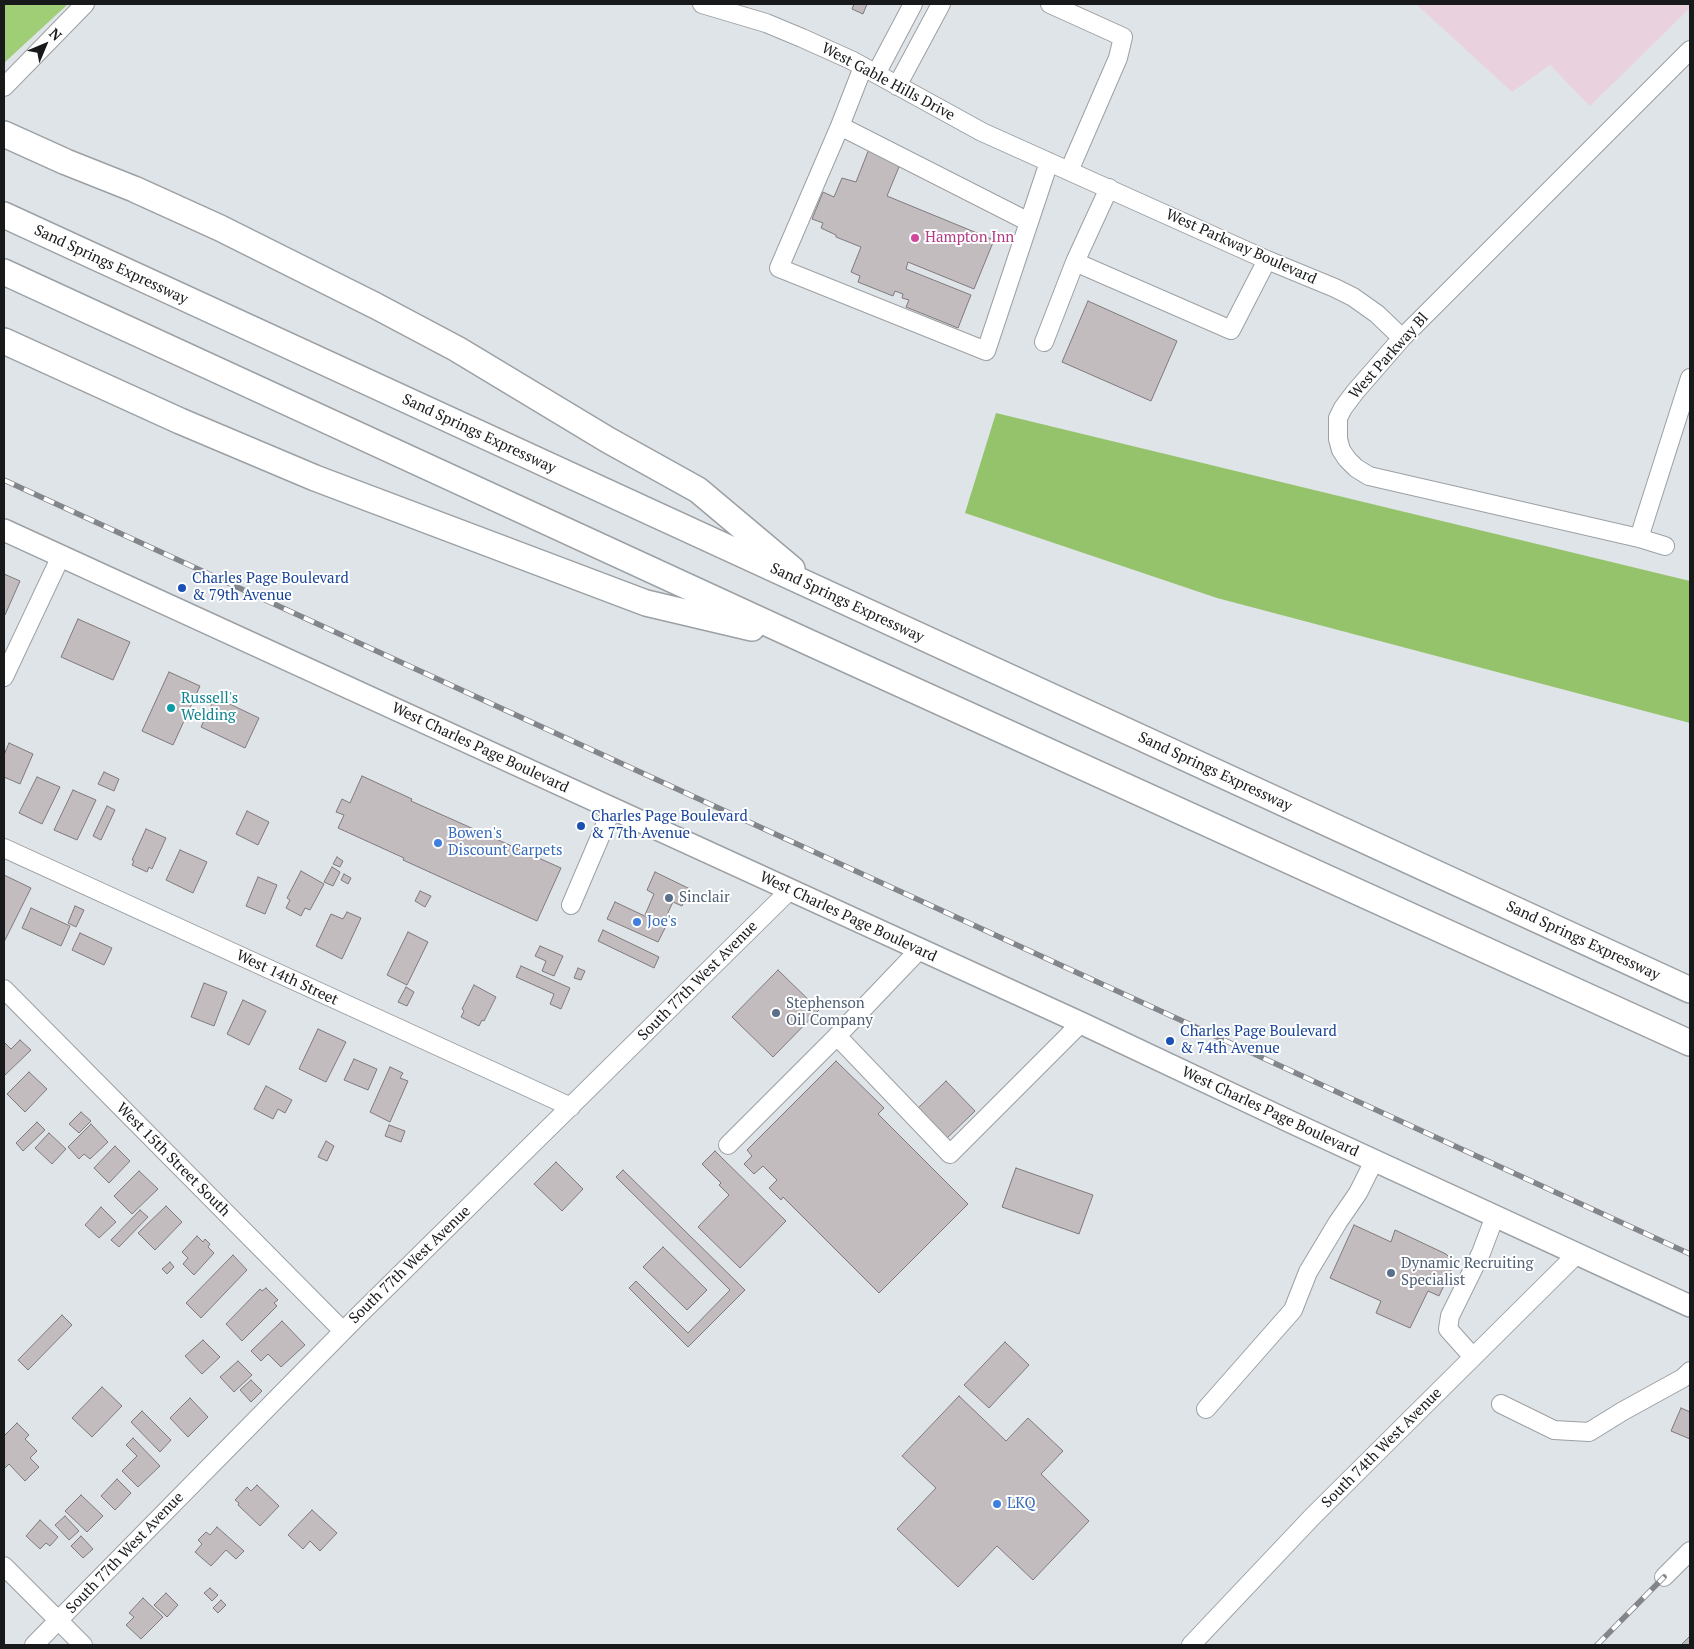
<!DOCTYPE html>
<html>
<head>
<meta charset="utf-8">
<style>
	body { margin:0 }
	#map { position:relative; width:1694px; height:1649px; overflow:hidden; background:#dfe4e9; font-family:"PT Serif",serif }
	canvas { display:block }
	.frame { position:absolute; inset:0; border:5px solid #17191b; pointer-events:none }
	.north { position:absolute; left:20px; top:20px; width:50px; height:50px; -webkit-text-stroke:4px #fff; paint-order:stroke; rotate:45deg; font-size:14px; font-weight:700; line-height:20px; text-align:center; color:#17191b }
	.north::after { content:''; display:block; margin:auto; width:18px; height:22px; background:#17191b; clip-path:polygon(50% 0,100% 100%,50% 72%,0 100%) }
</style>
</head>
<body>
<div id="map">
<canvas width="1694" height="1649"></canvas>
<div class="frame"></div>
<div class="north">N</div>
</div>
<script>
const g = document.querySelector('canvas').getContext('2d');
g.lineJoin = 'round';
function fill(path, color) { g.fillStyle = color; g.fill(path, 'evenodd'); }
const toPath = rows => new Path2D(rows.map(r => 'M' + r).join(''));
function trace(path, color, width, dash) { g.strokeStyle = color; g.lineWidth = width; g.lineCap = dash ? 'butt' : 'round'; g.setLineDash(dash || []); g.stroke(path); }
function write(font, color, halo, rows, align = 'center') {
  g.font = font + ' "PT Serif",serif'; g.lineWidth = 4; g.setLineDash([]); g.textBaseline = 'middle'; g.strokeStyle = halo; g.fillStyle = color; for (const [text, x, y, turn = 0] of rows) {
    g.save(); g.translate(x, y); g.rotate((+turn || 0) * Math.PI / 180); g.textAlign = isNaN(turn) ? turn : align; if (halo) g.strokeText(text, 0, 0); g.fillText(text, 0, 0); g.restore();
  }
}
const education = toPath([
	[1416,4,1690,4,1690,8,1590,106,1550,65,1512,92]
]);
const green = toPath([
	[4,4,68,4,4,63]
]);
const forest = toPath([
	[996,413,1690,581,1690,723,1217,598,965,513]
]);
const building = toPath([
	[854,4,867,4,863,14,852,9,854,4],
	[869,149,901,162,887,196,994,240,974,289,908,262,906,269,971,295,958,328,906,307,909,300,902,298,903,294,895,291,893,296,858,282,860,276,851,272,861,247,836,237,836,235,821,228,823,223,812,219,823,192,834,197,842,178,856,182,869,149],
	[1088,301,1177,341,1151,401,1062,362,1088,301],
	[4,574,20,581,5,615,4,614,4,574],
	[78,619,130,642,113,680,61,657,78,619],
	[169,672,200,686,173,745,142,731,169,672],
	[215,697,259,718,245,748,201,727,215,697],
	[9,743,33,754,20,784,4,777,4,755,9,743],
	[104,772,119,779,114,791,98,784,104,772],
	[362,776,412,799,411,801,561,868,537,921,403,860,404,858,338,828,344,815,336,812,342,799,350,803,362,776],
	[37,777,60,787,42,824,19,813,37,777],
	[73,790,96,800,77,840,54,830,73,790],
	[107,806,115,810,101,840,93,836,107,806],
	[247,811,269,822,258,845,236,834,247,811],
	[146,829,166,838,152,869,149,867,147,872,132,865,134,861,132,860,146,829],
	[180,850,207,862,193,893,166,880,180,850],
	[337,857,343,861,340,867,333,864,337,857],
	[332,867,340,872,333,886,324,882,332,867],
	[301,871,324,884,310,910,305,908,301,916,286,908,290,900,287,898,301,871],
	[655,872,690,889,682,906,673,902,663,923,645,915,654,894,647,890,655,872],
	[344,874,351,878,348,884,341,880,344,874],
	[4,875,31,888,4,942,4,875],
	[258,877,277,885,265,914,246,906,258,877],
	[420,891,431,896,425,907,415,901,420,891],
	[615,902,666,926,658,942,607,919,615,902],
	[75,906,84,910,76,927,68,923,75,906],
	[31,908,70,926,61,946,22,928,31,908],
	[347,912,361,918,342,959,316,946,331,914,343,919,347,912],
	[603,930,659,957,654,968,598,941,603,930],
	[408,932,428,942,407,985,387,975,408,932],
	[80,933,112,948,104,965,72,950,80,933],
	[540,946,563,956,554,976,542,971,546,961,535,956,540,946],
	[521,966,570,988,561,1009,550,1004,554,994,516,977,521,966],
	[578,968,585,971,581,980,574,978,578,968],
	[778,970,819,1010,773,1057,732,1017,778,970],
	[204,983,227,992,214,1026,191,1017,204,983],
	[474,985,496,997,484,1021,482,1020,479,1026,461,1017,464,1011,462,1009,474,985],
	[406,987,414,992,407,1006,398,1002,406,987],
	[243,1000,266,1011,249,1045,227,1034,243,1000],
	[318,1029,346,1042,326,1082,299,1069,318,1029],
	[20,1040,31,1050,4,1076,4,1042,11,1049,20,1040],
	[354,1059,377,1069,368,1090,344,1080,354,1059],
	[836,1061,884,1108,878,1114,968,1204,879,1293,783,1197,781,1200,769,1188,777,1180,763,1166,754,1174,744,1164,752,1156,747,1150,836,1061],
	[390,1067,403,1073,400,1078,408,1081,390,1122,370,1112,390,1067],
	[29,1072,47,1089,25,1112,7,1094,29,1072],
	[946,1081,975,1111,945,1140,916,1110,946,1081],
	[266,1086,292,1100,285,1113,278,1109,273,1119,254,1109,266,1086],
	[81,1112,91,1121,79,1133,69,1124,81,1112],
	[37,1122,45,1130,23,1151,16,1143,37,1122],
	[91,1124,108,1142,90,1159,84,1154,79,1159,68,1147,91,1124],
	[389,1125,405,1131,401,1142,385,1136,389,1125],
	[49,1133,66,1149,52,1164,35,1148,49,1133],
	[326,1141,334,1146,327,1161,318,1157,326,1141],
	[115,1146,130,1161,109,1183,94,1168,115,1146],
	[715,1151,786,1221,740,1268,698,1227,729,1195,719,1185,721,1183,702,1164,715,1151],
	[556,1162,583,1189,562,1211,534,1184,556,1162],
	[1016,1168,1093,1195,1079,1234,1002,1207,1016,1168],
	[623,1170,745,1290,688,1347,629,1288,636,1281,688,1333,730,1290,616,1177,623,1170],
	[139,1171,158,1189,132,1214,114,1196,139,1171],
	[166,1206,182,1222,155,1250,138,1233,166,1206],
	[101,1207,116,1222,99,1238,85,1225,101,1207],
	[140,1210,148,1217,119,1247,111,1240,140,1210],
	[1354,1225,1391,1242,1395,1230,1446,1254,1452,1260,1452,1268,1439,1296,1428,1291,1410,1328,1376,1313,1381,1301,1330,1278,1354,1225],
	[197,1236,203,1242,205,1239,210,1244,208,1247,214,1253,194,1275,183,1264,188,1258,182,1252,197,1236],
	[663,1247,707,1290,687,1310,643,1267,663,1247],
	[233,1255,247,1270,201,1318,186,1303,233,1255],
	[170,1262,174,1267,167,1274,162,1269,170,1262],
	[266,1288,278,1300,274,1303,277,1306,242,1341,226,1324,260,1289,262,1291,266,1288],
	[62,1315,72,1325,28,1370,18,1360,62,1315],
	[282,1321,305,1345,281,1367,268,1354,261,1361,251,1351,282,1321],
	[203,1340,220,1357,202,1374,185,1356,203,1340],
	[1005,1342,1029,1365,989,1408,964,1385,1005,1342],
	[238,1361,252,1375,234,1392,220,1377,238,1361],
	[251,1380,262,1391,251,1402,240,1390,251,1380],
	[102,1387,122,1406,92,1437,72,1418,102,1387],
	[959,1396,1006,1441,1028,1418,1063,1451,1041,1474,1089,1521,1033,1580,997,1546,958,1587,897,1529,936,1488,902,1456,959,1396],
	[190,1398,208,1417,188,1437,170,1418,190,1398],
	[1681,1408,1690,1412,1690,1439,1671,1431,1681,1408],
	[142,1411,171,1440,160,1452,131,1422,142,1411],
	[17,1423,29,1435,25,1439,37,1451,30,1458,39,1467,25,1481,9,1464,4,1469,4,1436,17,1423],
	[133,1438,160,1466,138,1487,122,1471,137,1456,126,1445,133,1438],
	[117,1479,131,1493,115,1510,101,1496,117,1479],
	[257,1485,279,1506,260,1526,238,1505,239,1503,235,1500,247,1487,251,1491,257,1485],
	[81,1495,103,1516,87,1532,65,1511,81,1495],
	[312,1510,337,1533,320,1551,310,1541,303,1549,288,1535,312,1510],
	[65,1516,79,1531,69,1540,55,1525,65,1516],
	[40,1520,58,1537,50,1546,46,1543,40,1549,26,1536,40,1520],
	[217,1527,244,1551,236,1559,226,1550,211,1566,195,1552,202,1544,198,1540,206,1532,210,1535,217,1527],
	[81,1536,93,1549,83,1558,71,1546,81,1536],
	[210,1588,218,1595,212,1601,204,1593,210,1588],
	[166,1593,178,1605,167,1617,154,1605,166,1593],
	[143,1598,163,1617,141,1639,126,1625,134,1617,129,1613,143,1598],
	[221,1600,226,1605,218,1613,213,1608,221,1600],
	[1690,1636,1690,1645,1681,1645,1690,1636]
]);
const minor = toPath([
	[702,4,766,23,802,38,851,60,982,132,1267,260,1335,288,1353,297,1377,314,1402,338],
	[1050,4,1123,37,1118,58,1069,171],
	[863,67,840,126,779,268,986,351,1049,162],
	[876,74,913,4],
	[897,86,941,4],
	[4,87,85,4],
	[840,126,1029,222],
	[1075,262,1231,330,1267,260],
	[1044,342,1075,262,1109,188],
	[1639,538,1690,378],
	[1665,546,1639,538,1369,476,1356,468,1347,459,1341,450,1338,439,1338,418,1343,408,1355,392,1402,338,1690,50],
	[4,677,61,556],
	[4,848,571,1107],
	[571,905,612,809],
	[919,950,837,1036,950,1154,1081,1023],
	[4,989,343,1331],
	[728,1145,837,1036],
	[1473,1357,1448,1329,1450,1316,1481,1253,1495,1216],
	[1501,1404,1554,1430,1589,1432,1623,1411,1683,1378,1690,1371],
	[1206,1409,1293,1310,1308,1272,1338,1222,1358,1193,1374,1161],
	[4,1566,83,1645],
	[1664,1577,1690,1551],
	[34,1645,361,1313,790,890],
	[1191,1645,1313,1516,1577,1254]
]);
const major = toPath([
	[4,530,1081,1023,1295,1124,1690,1306]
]);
const highway = toPath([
	[4,134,66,162,134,189,220,228,376,306,457,349,608,440,698,490,792,569],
	[4,215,1690,990],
	[4,272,808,642,1690,1043],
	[4,341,180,421,315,478,646,603,752,628]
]);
const rail = toPath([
	[4,480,1690,1254],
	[1597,1645,1664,1577]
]);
const markers = [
	[915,238,5,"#d1479c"],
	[182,588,5,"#1a4fb4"],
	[171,708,5,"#0f9aa8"],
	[581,826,5,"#1a4fb4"],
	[438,843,5,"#3f7fe0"],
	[669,898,5,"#5c6f8a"],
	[637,922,5,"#3f7fe0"],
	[776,1013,5,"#5c6f8a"],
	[1170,1041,5,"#1a4fb4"],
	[1391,1273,5,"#5c6f8a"],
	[997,1504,5,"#3f7fe0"]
];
const streetNames = [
	["West Gable Hills Drive",888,82,28],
	["West Parkway Boulevard",1241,247,24],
	["Sand Springs Expressway",111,265,25],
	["West Parkway Bl",1389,356,-48],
	["Sand Springs Expressway",479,434,25],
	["Sand Springs Expressway",847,603,25],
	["West Charles Page Boulevard",480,748,25],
	["Sand Springs Expressway",1215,772,25],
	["West Charles Page Boulevard",848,917,25],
	["Sand Springs Expressway",1583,941,25],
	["West 14th Street",287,978,25],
	["South 77th West Avenue",698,981,-45],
	["West Charles Page Boulevard",1270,1112,25],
	["West 15th Street South",173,1160,45],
	["South 77th West Avenue",410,1265,-44],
	["South 74th West Avenue",1382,1448,-45],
	["South 77th West Avenue",125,1553,-46]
];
const hotelNames = [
	["Hampton Inn",925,238]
];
const transitNames = [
	["Charles Page Boulevard",192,579],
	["& 79th Avenue",192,596],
	["Charles Page Boulevard",591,817],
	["& 77th Avenue",591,834],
	["Charles Page Boulevard",1180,1032],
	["& 74th Avenue",1180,1049]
];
const cultureNames = [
	["Russell's",181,699],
	["Welding",181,716]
];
const shopNames = [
	["Bowen's",448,834],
	["Discount Carpets",448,851],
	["Joe's",647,922],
	["LKQ",1007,1504]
];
const serviceNames = [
	["Sinclair",679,898],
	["Stephenson",786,1004],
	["Oil Company",786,1021],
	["Dynamic Recruiting",1401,1264],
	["Specialist",1401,1281]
];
fill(education, '#e9d2de');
fill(green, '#a0ce76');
fill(forest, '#95c36b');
fill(building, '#c3bcbf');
trace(building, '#7f797c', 1);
trace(minor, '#9ba0a4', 20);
trace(major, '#9ba0a4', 24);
trace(highway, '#9ba0a4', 28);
trace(minor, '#fff', 18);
trace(major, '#fff', 21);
trace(highway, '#fff', 25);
trace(rail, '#828589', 5.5);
trace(rail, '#fff', 4, [11]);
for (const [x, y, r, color] of markers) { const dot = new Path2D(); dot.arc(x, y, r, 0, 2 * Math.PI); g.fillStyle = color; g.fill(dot); trace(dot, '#fff', 2); }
write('15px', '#17191b', '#fff', streetNames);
write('15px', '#b23c85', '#fff', hotelNames, 'left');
write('15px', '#164399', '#fff', transitNames, 'left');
write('15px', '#0d838f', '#fff', cultureNames, 'left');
write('15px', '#366cbe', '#fff', shopNames, 'left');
write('15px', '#4e5e75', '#fff', serviceNames, 'left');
</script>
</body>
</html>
